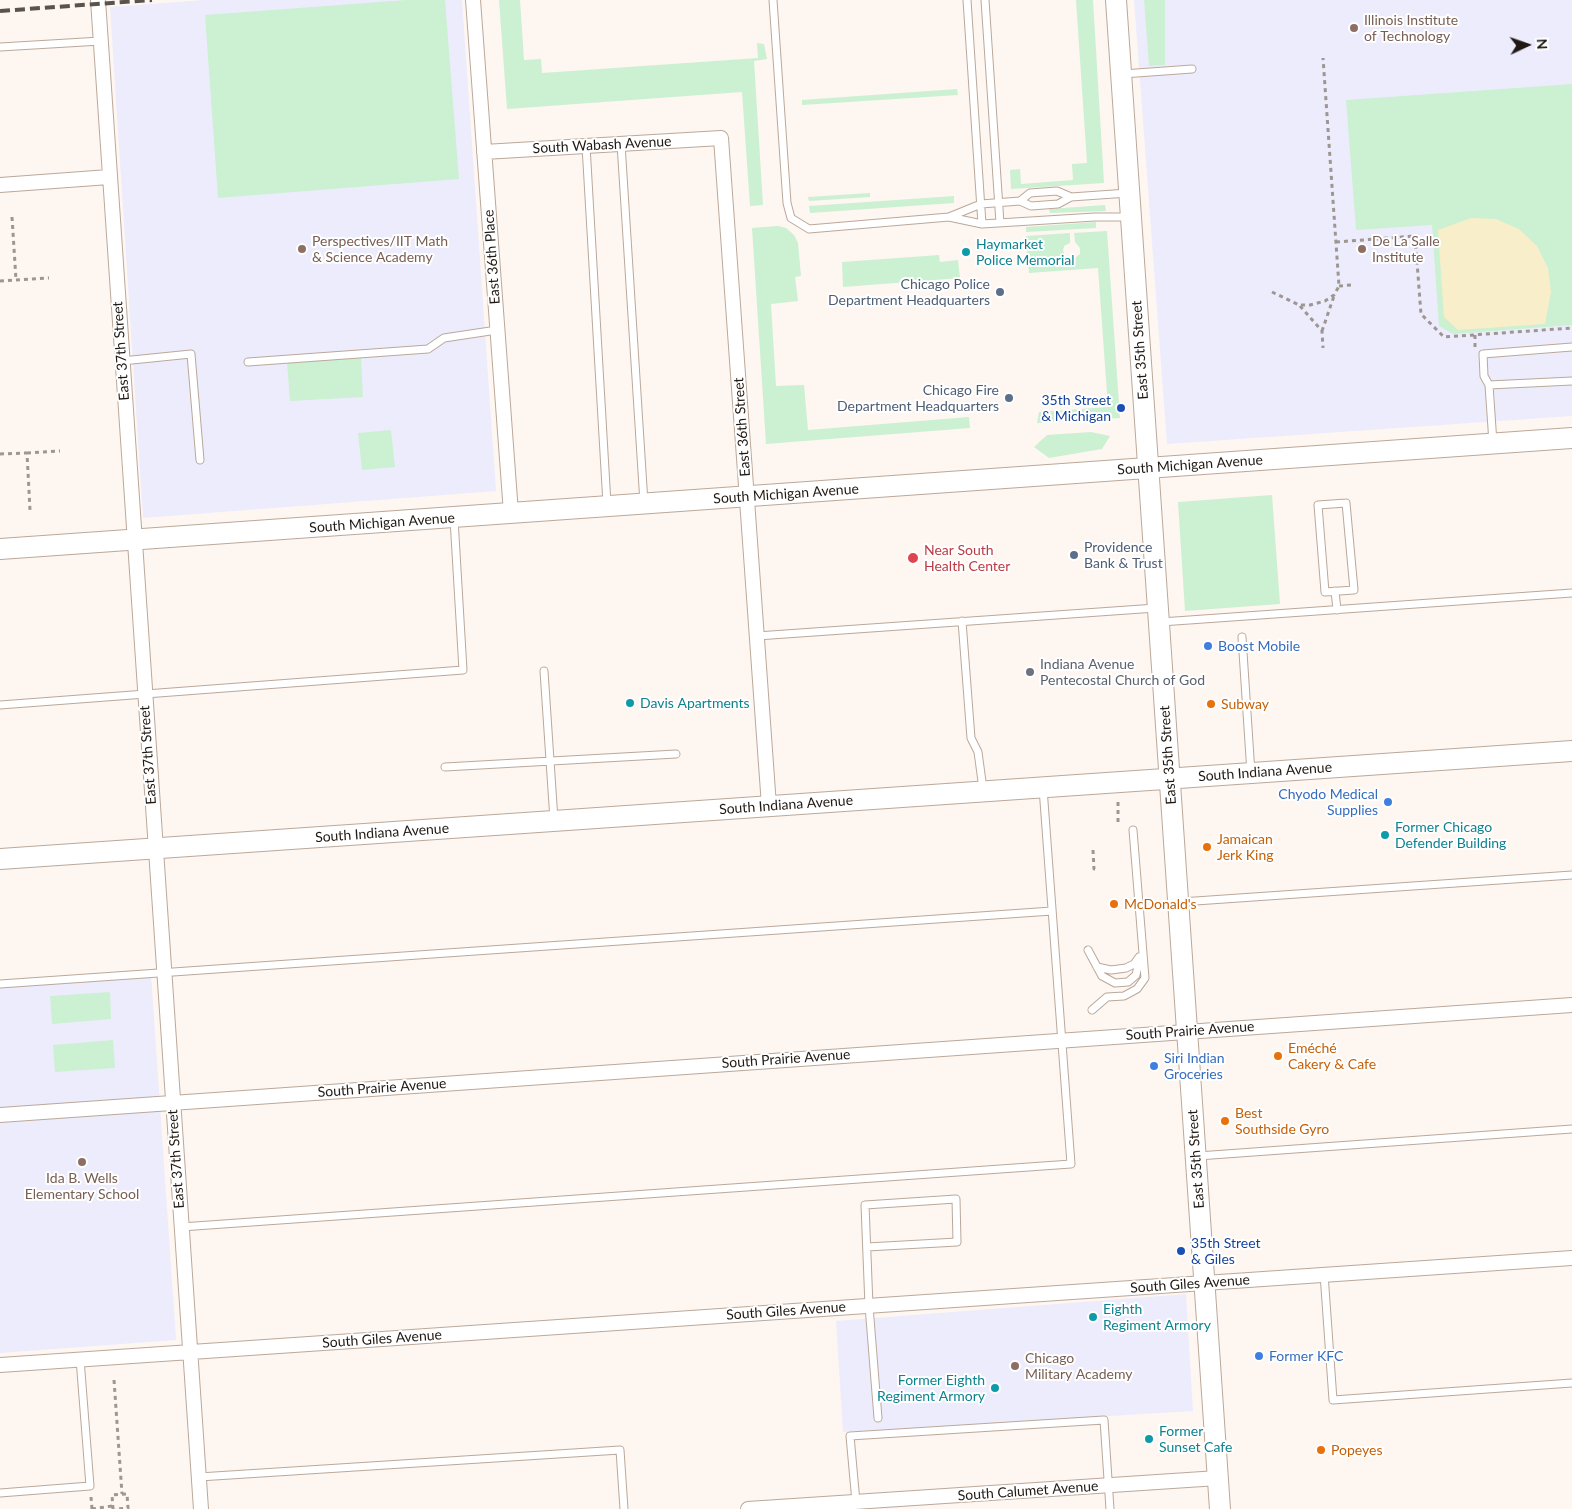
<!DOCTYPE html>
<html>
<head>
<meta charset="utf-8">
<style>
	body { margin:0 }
	#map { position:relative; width:1572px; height:1509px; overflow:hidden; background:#fef6f0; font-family:Lato,sans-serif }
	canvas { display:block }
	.north { position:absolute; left:1502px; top:20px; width:50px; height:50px; -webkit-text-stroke:4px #fff; paint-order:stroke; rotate:87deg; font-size:14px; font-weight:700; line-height:20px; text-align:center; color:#1f1813 }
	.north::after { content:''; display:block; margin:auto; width:18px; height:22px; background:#1f1813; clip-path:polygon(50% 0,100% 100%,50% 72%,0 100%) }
</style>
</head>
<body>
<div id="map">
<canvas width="1572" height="1509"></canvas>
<div class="north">N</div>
</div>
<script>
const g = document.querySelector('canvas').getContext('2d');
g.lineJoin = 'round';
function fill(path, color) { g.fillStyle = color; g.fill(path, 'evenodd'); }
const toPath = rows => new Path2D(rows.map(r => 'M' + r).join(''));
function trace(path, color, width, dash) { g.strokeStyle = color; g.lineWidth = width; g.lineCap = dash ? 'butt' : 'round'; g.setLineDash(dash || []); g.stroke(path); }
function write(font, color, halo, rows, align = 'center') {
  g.font = font + ' Lato,sans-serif'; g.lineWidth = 4; g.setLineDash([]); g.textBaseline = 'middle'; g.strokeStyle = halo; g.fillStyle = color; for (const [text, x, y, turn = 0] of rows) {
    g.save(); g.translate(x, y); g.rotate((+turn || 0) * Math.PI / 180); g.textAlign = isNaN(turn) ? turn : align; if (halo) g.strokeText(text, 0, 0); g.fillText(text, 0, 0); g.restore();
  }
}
const education = toPath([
	[205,0,462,0,496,491,143,518,110,7],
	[1134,0,1572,0,1572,416,1167,444],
	[151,974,176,1340,0,1353,0,984],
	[1186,1294,1193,1411,843,1432,836,1321]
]);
const green = toPath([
	[406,0,445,0,459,179,218,198,205,15],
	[499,0,520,0,524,60,541,59,542,73,758,58,757,43,764,44,767,59,754,61,763,205,750,206,742,92,507,109],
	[1076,0,1093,0,1104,183,1011,189,1010,170,1020,169,1021,184,1073,180,1072,164,1087,163],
	[1144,0,1165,0,1165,65,1149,66],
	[1572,84,1572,325,1453,334,1439,326,1432,225,1356,230,1346,100],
	[957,89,958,95,802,105,802,100],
	[870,193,870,197,809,201,808,197],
	[954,196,954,203,810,213,809,206],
	[1105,205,1106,211,1050,213,1049,209],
	[1096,222,1096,228,1026,232,1026,227],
	[778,226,786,228,794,235,798,243,801,276,795,277,798,301,771,304,776,386,804,385,808,430,969,417,970,428,766,444,752,228],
	[1107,231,1120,418,1037,423,1039,412,1108,407,1098,268,1029,273,1026,236,1070,233,1070,243,1064,246,1063,251,1066,256,1075,258,1080,254,1080,248,1075,242,1074,233],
	[939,255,940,262,958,260,960,278,843,287,842,262],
	[361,358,363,397,290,401,287,363],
	[391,430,395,467,362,470,358,433],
	[1091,432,1110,436,1102,449,1049,458,1034,447,1047,435],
	[1272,495,1280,604,1185,611,1178,502],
	[110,992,111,1019,52,1024,50,996],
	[113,1040,115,1068,55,1072,53,1045]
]);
const sand = toPath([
	[1471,218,1496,219,1519,229,1537,246,1548,268,1551,292,1545,324,1458,330,1444,317,1438,230]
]);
const path = toPath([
	[12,217,16,280],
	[1336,242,1415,236,1421,314,1444,337,1572,328],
	[0,281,49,278],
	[1339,286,1351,285],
	[1272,292,1299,305,1310,305,1325,301,1334,295,1339,286,1323,58],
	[1300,306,1322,331,1323,348],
	[1322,331,1334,296],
	[1475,335,1475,347],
	[27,453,60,451],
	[0,454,27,453,30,510],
	[1118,802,1118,823],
	[1093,850,1094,869,1098,869],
	[114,1380,122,1494],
	[91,1497,92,1509],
	[92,1509,112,1506],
	[113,1509,112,1495,127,1494,128,1508,115,1509]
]);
const lane = toPath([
	[773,0,787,203,791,218,809,229,949,217,981,204,1020,201,1031,206,1058,204,1071,197,1128,193],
	[967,0,982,224],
	[985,0,1000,223],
	[0,47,101,41],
	[1123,74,1192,69],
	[621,144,644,503],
	[586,146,607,504],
	[1020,201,1030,193,1057,191,1071,197],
	[949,217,982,224,1095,217,1130,217],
	[122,361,191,354,200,460],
	[248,362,428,349,444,338,497,330],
	[1489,385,1572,381],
	[1493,443,1489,385,1484,376,1483,354,1572,347],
	[1346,503,1354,590,1325,592,1318,505,1346,503],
	[1335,591,1337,610],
	[962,621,971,738,978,752,983,789],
	[1161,622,1572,593],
	[757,636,1156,608],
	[1242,637,1251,773],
	[544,671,554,820],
	[0,705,463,670,454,519],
	[445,767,676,754],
	[1181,902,1572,875],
	[1088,950,1102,976,1115,983,1128,982,1136,975,1140,957],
	[1097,967,1111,970,1126,968,1134,964,1139,957],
	[0,984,1052,911],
	[1092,1010,1107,997,1124,996,1137,989,1145,978,1133,830],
	[1198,1156,1572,1129],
	[181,1227,1071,1164,1043,788],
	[867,1247,957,1242,956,1199,865,1205,869,1306,878,1418],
	[1324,1274,1333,1400,1572,1383],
	[199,1477,620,1450,624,1509],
	[0,1493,90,1486,80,1359],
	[856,1502,850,1436,1104,1420,1110,1509]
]);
const street = toPath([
	[98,0,201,1509],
	[473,0,511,513],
	[484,152,721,138,769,806],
	[0,185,109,177],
	[0,1115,1572,1005],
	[0,1365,1572,1258],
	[748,1509,1218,1478]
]);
const secondary = toPath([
	[1116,0,1220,1509],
	[0,549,1572,438],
	[0,859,1572,751]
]);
const rail = toPath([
	[0,11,152,0]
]);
const markers = [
	[1354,28,5,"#8d6e63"],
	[302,249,5,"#8d6e63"],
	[1362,249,5,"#8d6e63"],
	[966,252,5,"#0f9aa8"],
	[1000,292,5,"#5c6f8a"],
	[1009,398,5,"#5c6f8a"],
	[1121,408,5,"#1a4fb4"],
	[1074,555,5,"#5c6f8a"],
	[913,558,6,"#e0444e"],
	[1208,646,5,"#3f7fe0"],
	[1030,672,5,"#6b7280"],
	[630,703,5,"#0f9aa8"],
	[1211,704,5,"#e8710a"],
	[1388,802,5,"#3f7fe0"],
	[1385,835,5,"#0f9aa8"],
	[1207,847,5,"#e8710a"],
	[1114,904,5,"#e8710a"],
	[1278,1056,5,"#e8710a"],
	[1154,1066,5,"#3f7fe0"],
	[1225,1121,5,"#e8710a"],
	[82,1162,5,"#8d6e63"],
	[1181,1251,5,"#1a4fb4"],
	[1093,1317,5,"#0f9aa8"],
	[1259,1356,5,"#3f7fe0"],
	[1015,1366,5,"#8d6e63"],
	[995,1388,5,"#0f9aa8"],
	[1149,1439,5,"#0f9aa8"],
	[1321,1450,5,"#e8710a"]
];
const educationNames = [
	["Illinois Institute",1364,20],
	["of Technology",1364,36],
	["Perspectives/IIT Math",312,241],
	["& Science Academy",312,257],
	["De La Salle",1372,241],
	["Institute",1372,257],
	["Ida B. Wells",82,1178,"center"],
	["Elementary School",82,1194,"center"],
	["Chicago",1025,1358],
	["Military Academy",1025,1374]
];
const streetNames = [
	["South Wabash Avenue",602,145,-3],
	["East 36th Place",492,257,-94],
	["East 35th Street",1140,350,-94],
	["East 37th Street",121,351,-94],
	["East 36th Street",742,427,-94],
	["South Michigan Avenue",1190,465,-4],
	["South Michigan Avenue",786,494,-4],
	["South Michigan Avenue",382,523,-4],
	["East 37th Street",148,755,-94],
	["East 35th Street",1168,755,-94],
	["South Indiana Avenue",1265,772,-4],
	["South Indiana Avenue",786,805,-4],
	["South Indiana Avenue",382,833,-4],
	["South Prairie Avenue",1190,1031,-4],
	["South Prairie Avenue",786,1059,-4],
	["South Prairie Avenue",382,1088,-4],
	["East 37th Street",176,1159,-94],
	["East 35th Street",1196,1159,-94],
	["South Giles Avenue",1190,1284,-4],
	["South Giles Avenue",786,1311,-4],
	["South Giles Avenue",382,1339,-4],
	["South Calumet Avenue",1028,1491,-4]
];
const cultureNames = [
	["Haymarket",976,244],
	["Police Memorial",976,260],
	["Davis Apartments",640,703],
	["Former Chicago",1395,827],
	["Defender Building",1395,843],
	["Eighth",1103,1309],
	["Regiment Armory",1103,1325],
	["Former Eighth",985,1380,"right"],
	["Regiment Armory",985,1396,"right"],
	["Former",1159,1431],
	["Sunset Cafe",1159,1447]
];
const serviceNames = [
	["Chicago Police",990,284],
	["Department Headquarters",990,300],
	["Chicago Fire",999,390],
	["Department Headquarters",999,406],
	["Providence",1084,547,"left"],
	["Bank & Trust",1084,563,"left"]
];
const transitNames = [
	["35th Street",1111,400],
	["& Michigan",1111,416],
	["35th Street",1191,1243,"left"],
	["& Giles",1191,1259,"left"]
];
const healthNames = [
	["Near South",924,550],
	["Health Center",924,566]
];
const shopNames = [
	["Boost Mobile",1218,646],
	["Chyodo Medical",1378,794,"right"],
	["Supplies",1378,810,"right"],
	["Siri Indian",1164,1058],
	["Groceries",1164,1074],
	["Former KFC",1269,1356]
];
const worshipNames = [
	["Indiana Avenue",1040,664],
	["Pentecostal Church of God",1040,680]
];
const foodNames = [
	["Subway",1221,704],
	["Jamaican",1217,839],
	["Jerk King",1217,855],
	["McDonald's",1124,904],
	["Eméché",1288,1048],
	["Cakery & Cafe",1288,1064],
	["Best",1235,1113],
	["Southside Gyro",1235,1129],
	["Popeyes",1331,1450]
];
fill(education, '#edecfd');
fill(green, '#ccf0d2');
fill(sand, '#f8eec9');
trace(lane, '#bba89a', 9);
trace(street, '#bba89a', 16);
trace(secondary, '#bba89a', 22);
trace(path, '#9e9691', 3, [4, 4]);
trace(lane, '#fff', 7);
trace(street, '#fff', 14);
trace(secondary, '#fff', 20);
trace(rail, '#5a534d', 4, [10, 5]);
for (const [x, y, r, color] of markers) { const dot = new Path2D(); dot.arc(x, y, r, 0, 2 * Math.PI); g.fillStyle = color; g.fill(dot); trace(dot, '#fff', 2); }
write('14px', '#785e54', '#fff', educationNames, 'left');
write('14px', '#1f1813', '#fff', streetNames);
write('14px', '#0d838f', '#fff', cultureNames, 'left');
write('14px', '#4e5e75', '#fff', serviceNames, 'right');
write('14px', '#164399', '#fff', transitNames, 'right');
write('14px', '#be3a42', '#fff', healthNames, 'left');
write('14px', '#366cbe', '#fff', shopNames, 'left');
write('14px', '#5b616d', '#fff', worshipNames, 'left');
write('14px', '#c56008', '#fff', foodNames, 'left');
</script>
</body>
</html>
